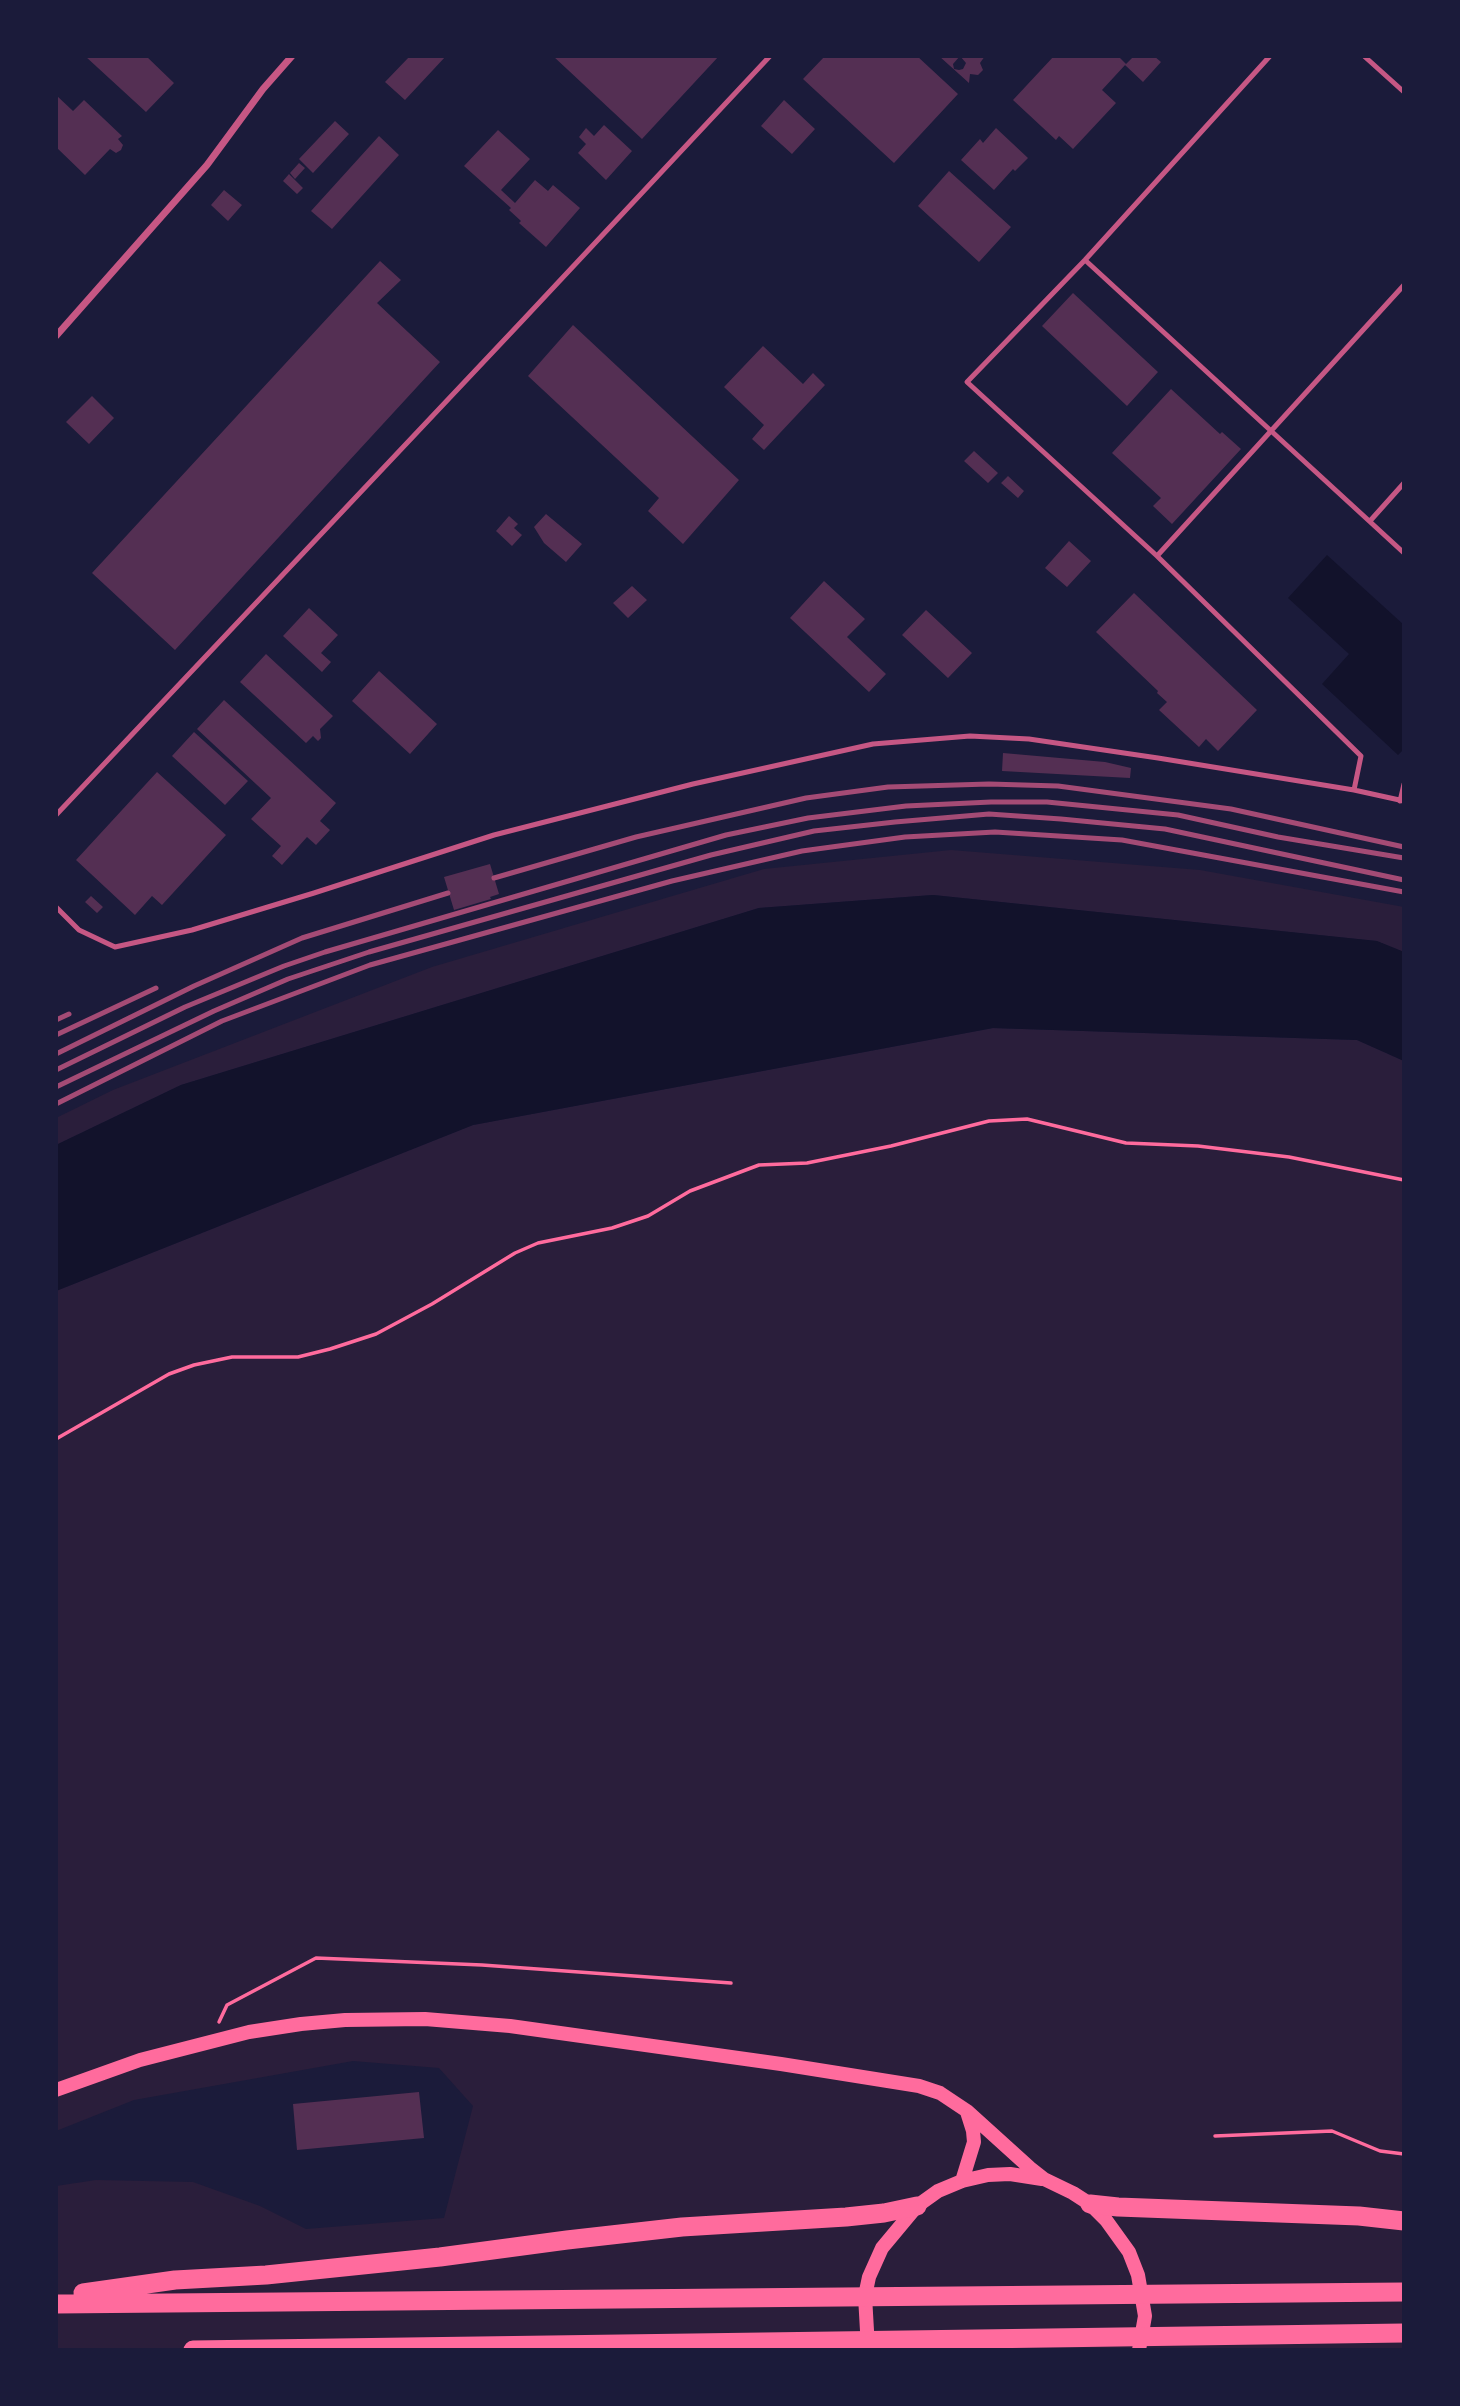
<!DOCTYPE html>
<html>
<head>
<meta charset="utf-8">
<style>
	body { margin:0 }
	#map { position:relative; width:1460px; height:2406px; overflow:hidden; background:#1b1b3a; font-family:Cabin,sans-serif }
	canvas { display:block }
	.frame { position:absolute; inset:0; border:58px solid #1b1b3a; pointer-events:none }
</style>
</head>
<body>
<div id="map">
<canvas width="1460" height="2406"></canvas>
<div class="frame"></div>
</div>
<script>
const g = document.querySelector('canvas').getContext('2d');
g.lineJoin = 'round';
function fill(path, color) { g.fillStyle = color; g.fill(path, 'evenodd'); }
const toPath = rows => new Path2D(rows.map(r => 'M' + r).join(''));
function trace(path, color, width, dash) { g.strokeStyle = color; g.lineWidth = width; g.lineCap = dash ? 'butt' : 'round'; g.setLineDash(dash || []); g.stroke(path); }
const green = toPath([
	[951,850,1200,870,1404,907,1404,952,1376,941,933,895,759,908,181,1085,56,1145,56,1118,113,1090,432,967,764,869],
	[993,1028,1357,1040,1404,1061,1404,2350,56,2350,56,2186,96,2180,193,2182,260,2206,306,2229,444,2218,473,2106,439,2068,353,2061,134,2100,56,2131,56,1291,473,1125]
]);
const water = toPath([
	[1327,555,1404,625,1404,749,1398,755,1322,684,1349,654,1288,598],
	[933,895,1377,941,1404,952,1404,1061,1357,1040,993,1028,473,1125,56,1291,56,1145,181,1085,759,908]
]);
const building = toPath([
	[85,56,146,56,174,83,146,112],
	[410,56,446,56,405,100,385,82],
	[553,56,719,56,642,139],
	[825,56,917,56,958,94,894,163,803,79],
	[939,56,985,56,980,63,983,70,978,75,970,74,969,83],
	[960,56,966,63,963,69,959,70,954,69,953,64],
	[1054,56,1118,56,1126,64,1102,90,1116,103,1073,149,1059,136,1056,140,1013,100],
	[1134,56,1154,56,1161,62,1143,82,1125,65],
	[56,95,73,111,84,100,122,136,118,139,123,145,121,150,116,153,110,149,85,175,56,147],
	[784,100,815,129,792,154,761,126],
	[335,121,349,134,313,173,299,159],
	[604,125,632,151,606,180,578,153,586,144,579,137,586,128,594,136],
	[996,128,1028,158,1015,171,1013,169,994,190,961,160,980,139,983,143],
	[498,130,530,159,501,190,515,203,535,180,548,191,553,185,580,208,546,247,519,223,521,221,509,210,511,208,464,166],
	[379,136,399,155,332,229,311,211],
	[299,163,305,168,295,179,290,173],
	[949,171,1011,227,979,262,918,206],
	[289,174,303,188,297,194,283,181],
	[224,190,242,205,228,221,211,205],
	[380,261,401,280,377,303,440,362,175,650,92,573],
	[1073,293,1158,372,1127,406,1042,326],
	[573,325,739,480,683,544,648,511,659,498,528,376],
	[763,346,803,384,813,373,825,385,764,450,752,439,764,425,724,387],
	[1171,389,1220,434,1222,432,1241,449,1172,524,1153,506,1161,498,1112,453],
	[92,396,114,418,89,444,66,422],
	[974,451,998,473,988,483,964,461],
	[1008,476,1024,491,1018,498,1001,483],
	[546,514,582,544,566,562,544,543,534,527],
	[509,516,518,524,514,528,522,535,512,546,496,531],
	[1069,541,1091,561,1067,587,1045,568],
	[824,581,865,619,847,637,886,674,869,692,790,618],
	[632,586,647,600,628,618,613,603],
	[1134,593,1257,710,1218,751,1206,739,1199,747,1159,710,1167,702,1157,693,1158,691,1096,632],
	[309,608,338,635,321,653,331,662,322,672,283,636],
	[926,610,972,653,948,678,902,635],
	[266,654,333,716,320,729,321,738,318,741,313,736,306,743,240,682],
	[379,671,437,724,410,754,352,701],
	[224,700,336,803,320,821,330,830,316,845,307,837,282,865,272,856,281,846,251,819,271,798,197,729],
	[194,732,248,781,225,805,172,756],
	[1003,753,1105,762,1131,768,1130,778,1002,771],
	[157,772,226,835,162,905,152,896,135,915,76,860],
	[490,864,499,894,490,897,491,899,454,910,444,877],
	[91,896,103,907,97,913,85,902],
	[419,2092,424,2138,297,2150,293,2104]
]);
const path = toPath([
	[56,1439,169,1374,194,1365,232,1357,298,1357,330,1349,376,1334,432,1304,515,1253,538,1243,612,1228,648,1216,690,1191,759,1165,807,1163,891,1146,989,1121,1027,1119,1126,1143,1198,1146,1289,1157,1404,1180],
	[219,2022,227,2005,316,1958,482,1965,731,1983],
	[1215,2136,1332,2131,1380,2151,1404,2154]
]);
const service = toPath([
	[1270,56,1085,260,967,382,1157,556,1361,756,1354,790],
	[1364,56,1404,92],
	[1085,260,1404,553],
	[1370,521,1404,483],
	[1157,556,1404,285],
	[1400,801,1404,784],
	[56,815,523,320,770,56],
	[56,907,79,930,115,947,192,930,314,893,494,835,693,784,873,744,970,736,1029,739,1158,758,1354,790,1404,801]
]);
const minor = toPath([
	[56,336,207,165,263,89,292,56]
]);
const secondary = toPath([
	[56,2090,140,2060,249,2032,301,2024,345,2020,425,2019,510,2026,781,2064,919,2086,940,2093,967,2111,1030,2168,1044,2179,1073,2193,1090,2204,1106,2220,1129,2252,1138,2275,1145,2316,1139,2350],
	[962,2181,974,2142,973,2131,967,2112],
	[868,2348,865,2296,869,2277,882,2248,917,2206,938,2191,962,2181,988,2175,1010,2174,1042,2179]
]);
const motorway = toPath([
	[1090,2204,1118,2207,1359,2216,1404,2221],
	[83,2293,175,2280,266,2275,440,2257,567,2240,682,2227,846,2217,884,2213,917,2206],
	[56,2304,1404,2292],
	[193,2350,1404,2333]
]);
const rail = toPath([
	[494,878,636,837,806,798,888,787,989,784,1058,786,1231,809,1404,847],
	[56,1020,69,1014],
	[56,1035,156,988],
	[56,1054,194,986,302,938,448,893],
	[56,1070,185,1007,284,966,325,952,726,835,808,818,906,806,991,802,1047,802,1178,815,1278,837,1404,858],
	[56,1087,214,1011,288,979,369,952,711,855,814,831,895,822,989,814,1061,819,1165,829,1404,880],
	[56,1104,222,1021,370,965,672,881,802,851,905,837,995,832,1122,840,1404,892]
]);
fill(green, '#2a1e3b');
fill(water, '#12122b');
fill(building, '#542f53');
trace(path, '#ff6b9d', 3.5);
trace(service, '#c65784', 5);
trace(minor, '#c65784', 7);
trace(secondary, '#ff6b9d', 14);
trace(motorway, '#ff6b9d', 19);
trace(rail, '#a44b75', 5);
</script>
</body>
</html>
